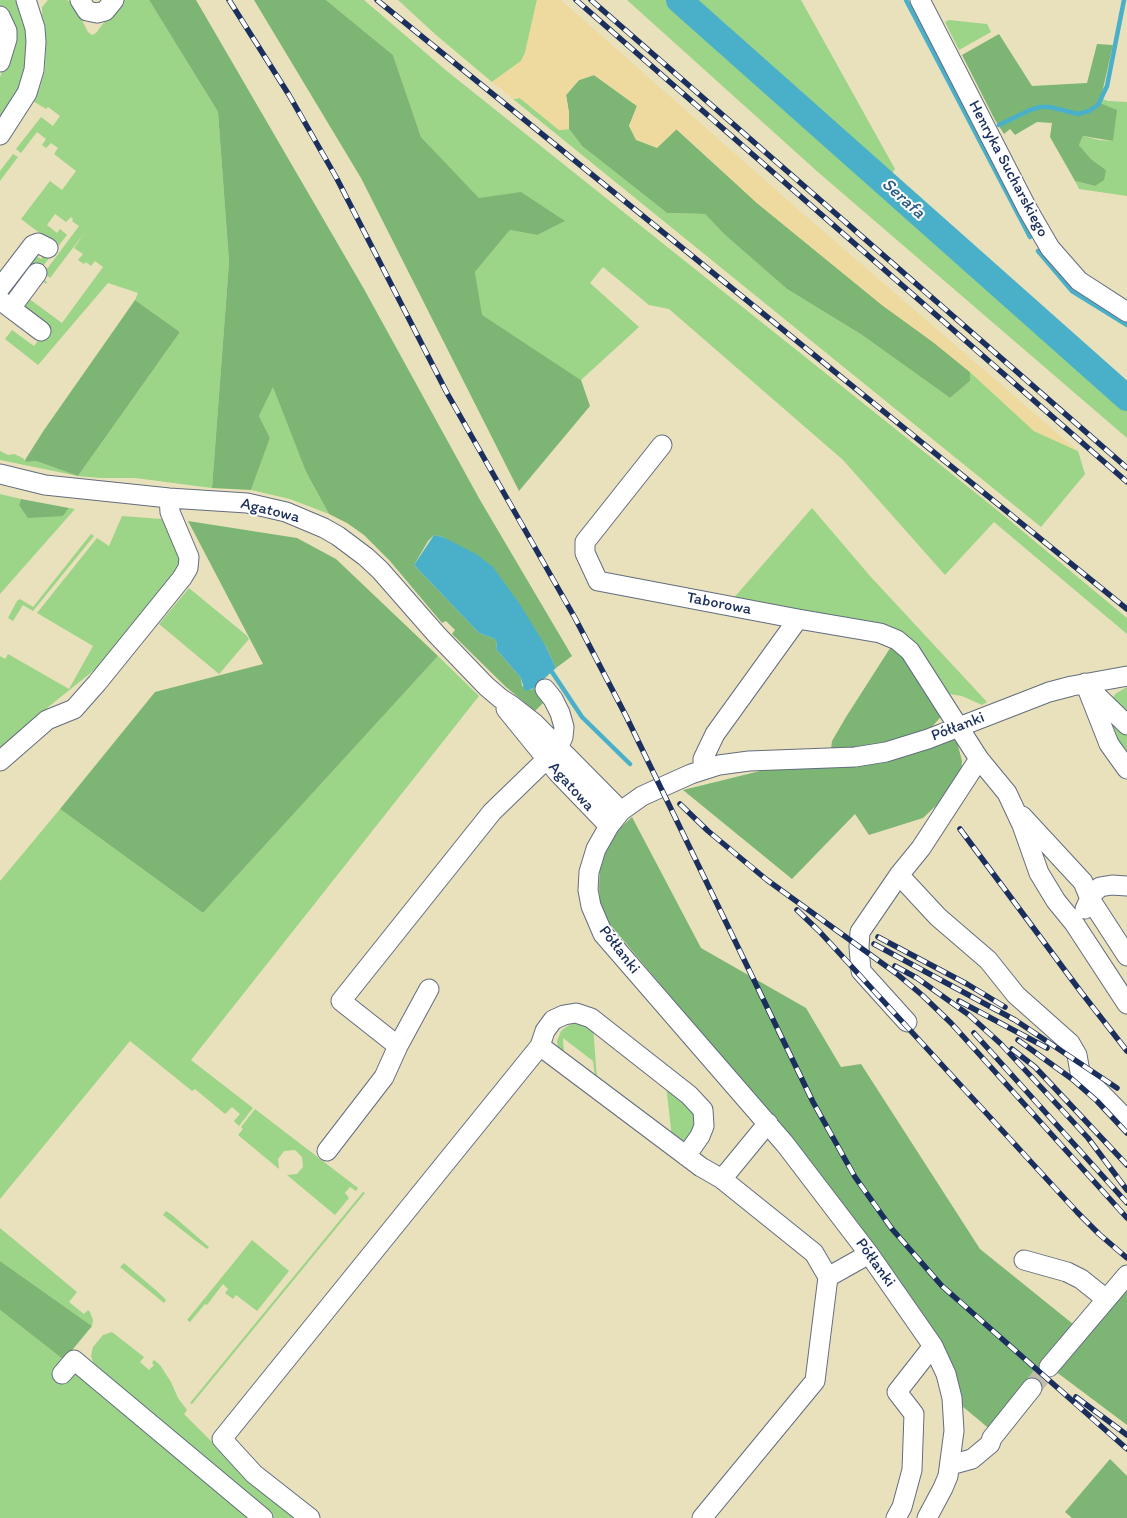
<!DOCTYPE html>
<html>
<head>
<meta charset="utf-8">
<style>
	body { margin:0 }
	canvas { display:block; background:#e9e0bc }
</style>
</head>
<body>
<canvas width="1127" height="1518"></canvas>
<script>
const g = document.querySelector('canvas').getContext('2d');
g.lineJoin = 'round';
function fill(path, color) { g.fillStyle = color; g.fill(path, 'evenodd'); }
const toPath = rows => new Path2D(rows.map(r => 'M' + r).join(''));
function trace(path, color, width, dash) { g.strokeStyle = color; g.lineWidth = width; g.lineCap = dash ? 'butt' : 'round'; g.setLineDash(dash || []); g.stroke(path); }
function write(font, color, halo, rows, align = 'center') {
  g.font = font + ' Itim,sans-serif'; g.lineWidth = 4; g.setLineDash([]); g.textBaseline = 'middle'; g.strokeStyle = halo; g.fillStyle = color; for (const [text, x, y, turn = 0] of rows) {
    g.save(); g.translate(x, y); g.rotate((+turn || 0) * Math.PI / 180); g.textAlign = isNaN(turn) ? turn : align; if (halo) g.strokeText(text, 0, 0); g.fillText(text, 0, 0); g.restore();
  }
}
const green = toPath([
	[0,0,16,0,20,8,27,31,27,59,21,83,15,96,4,114,0,117,0,77,10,53,0,8],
	[48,0,67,0,73,3,88,32,92,35,96,33,121,0,149,0,218,112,229,262,212,488,135,478,100,478,78,476,0,460,0,451,8,455,14,454,23,458,26,462,36,461,78,476,180,332,135,300,138,293,108,283,38,365,5,339,12,330,34,346,47,328,22,308,24,299,41,278,47,282,46,284,41,280,28,298,62,323,103,267,95,261,91,266,86,262,84,264,78,260,83,254,74,248,85,232,50,278,44,273,79,226,72,221,73,219,71,217,66,222,55,214,47,225,57,233,60,229,67,235,40,270,35,267,14,294,9,296,6,294,7,291,34,255,41,259,53,243,21,219,50,181,62,190,76,171,54,154,58,148,51,143,46,148,42,145,46,139,37,132,21,153,16,149,41,117,53,126,60,116,48,107,46,109,33,101,39,90,45,70,46,38,42,15,42,7],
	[326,0,364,0,448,72,1002,514,1127,618,1127,634,994,522,945,575,843,460,669,309,649,305,603,267,590,283,639,327,581,380,481,315,475,272,510,230,537,235,479,198,421,137,393,55],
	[398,0,537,0,525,53,521,61,492,82,436,35],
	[627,0,801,0,895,169,889,177,1041,318,1127,389,1127,438,819,173],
	[949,20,987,24,991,32,959,50,945,22],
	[520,98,559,130,569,129,582,146,667,213,705,214,725,235,787,289,862,335,950,398,970,381,970,372,1034,431,1078,451,1085,474,1041,527,513,99],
	[1099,98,1108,101,1127,102,1127,196,1079,189,1075,181,1095,186,1106,170,1091,159,1079,145,1083,136,1099,140,1113,141,1096,102],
	[13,154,18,157,0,181,0,171],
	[273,386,306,472,329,514,290,499,251,490,270,438,259,416],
	[0,494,21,499,19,505,63,516,69,508,75,509,0,594],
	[812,508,870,576,987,702,982,705,962,696,949,694,932,676,908,643,732,600],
	[122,516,162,519,180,559,167,588,108,659,47,708,49,710,0,753,0,656,5,659,8,654,69,689,93,646,37,613,97,538,109,546],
	[91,534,94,536,33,611,23,605,13,621,8,618,17,601,20,599,33,607],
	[189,588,246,635,249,639,220,673,219,674,159,624],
	[438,656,479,696,191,1060,253,1108,239,1126,234,1121,240,1114,232,1107,225,1114,195,1089,192,1091,130,1041,0,1199,0,881,60,809,203,913],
	[1127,687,1127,719,1112,701,1115,694],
	[1110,719,1127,732,1127,760,1125,757],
	[576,1022,593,1027,597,1078,595,1077,593,1061,563,1038,564,1054,558,1049,557,1041,561,1031,566,1027],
	[666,1085,694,1110,698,1124,689,1138,685,1140,680,1141,672,1138],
	[255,1109,358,1188,356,1191,350,1187,345,1193,349,1198,335,1215,287,1175,297,1174,303,1167,302,1157,295,1150,284,1151,278,1159,279,1169,238,1135,243,1129,241,1127],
	[363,1192,365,1193,192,1404,190,1403],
	[166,1211,172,1215,209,1247,207,1249,196,1241,163,1215],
	[0,1228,77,1292,69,1302,84,1314,88,1310,90,1312,93,1320,92,1326,0,1261],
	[252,1240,289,1271,257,1311,236,1295,233,1299,225,1293,228,1289,223,1284,207,1305,205,1304,190,1322,187,1320],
	[124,1263,158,1292,166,1300,164,1303,120,1267],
	[0,1310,64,1360,71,1376,79,1374,254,1518,0,1518],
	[112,1332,144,1357,140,1362,149,1370,154,1365,152,1363,154,1360,160,1365,171,1382,178,1398,187,1410,184,1414,239,1469,298,1518,274,1518,95,1368,91,1356,93,1347,103,1335]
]);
const forest = toPath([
	[149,0,196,0,364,289,480,500,572,656,556,668,545,645,458,546,443,537,434,535,428,541,414,565,479,633,495,639,497,644,496,649,521,678,522,686,531,690,534,688,538,691,545,701,535,711,506,687,452,634,455,630,446,621,442,623,390,561,364,535,347,523,329,514,306,472,273,387,259,416,270,438,251,490,212,488,229,262,218,112],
	[254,0,326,0,393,55,421,137,479,198,521,192,565,221,537,235,510,230,475,272,482,315,581,380,590,406,519,491,361,178],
	[999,34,1032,86,1087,83,1097,44,1113,45,1102,93,1097,102,1117,110,1113,141,1083,136,1079,145,1091,159,1106,170,1104,180,1095,186,1075,181,1050,137,1052,123,1037,122,1015,135,1010,129,1004,134,995,120,962,55],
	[594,75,637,106,629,126,676,129,757,203,882,305,933,342,970,372,970,381,950,398,862,335,787,289,725,235,705,214,667,213,582,146,569,129,569,113,566,95,579,80],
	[135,300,180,332,78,476,36,461,26,462,25,460,44,430],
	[21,499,69,508,63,516,28,518,19,505],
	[188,521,297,538,336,559,438,656,203,913,60,809,155,692,263,664],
	[894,642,945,712,931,728,880,746,831,749,832,741,846,717],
	[956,738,962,761,961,782,923,818,869,835,855,814,792,879,683,790,760,771,854,764],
	[632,817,701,948,806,1008,841,1067,861,1064,980,1249,1078,1328,992,1431,962,1406,954,1373,771,1116,608,922,600,904,599,888,600,866,610,842,618,830],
	[0,1261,92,1326,64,1360,0,1310],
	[1127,1277,1127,1425,1051,1368],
	[1110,1459,1127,1476,1127,1518,1072,1518,1065,1512]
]);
const sand = toPath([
	[537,0,561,0,801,212,1078,451,1034,431,970,372,933,342,882,305,757,203,677,129,657,148,636,140,629,126,637,106,594,75,579,80,566,95,569,113,569,129,559,130,520,98,513,99,492,82,521,61,525,53]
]);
const water = toPath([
	[434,535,443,537,476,554,493,567,519,603,545,645,556,668,534,688,527,691,524,689,521,678,496,649,497,644,495,639,479,633,414,565]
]);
const stream = toPath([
	[906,0,1030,237],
	[999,125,1030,110,1040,107,1050,107,1078,114,1089,111,1098,105,1107,86,1124,0],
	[1038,251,1072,291,1127,325],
	[552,672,582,717,630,764]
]);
const river = toPath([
	[679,0,1127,398]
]);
const minorTunnel = toPath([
	[1032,1388,1049,1367]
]);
const minor = toPath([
	[80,0,87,11,97,13,105,11,114,0],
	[920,0,1028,210,1050,248,1079,281,1127,312],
	[0,16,7,31,7,39,0,62],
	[0,135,27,93,34,70,36,42,35,28,26,0],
	[0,288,33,245,38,243,48,248],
	[0,300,41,331],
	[11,308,37,273],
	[662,445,585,542,585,553,598,581,798,619,880,633,897,640,910,651,979,759,1007,793,1022,825,1039,873,1056,901,1074,923,1127,1004],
	[0,474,45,485,169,498,247,503,286,512,324,528,338,536,366,557,380,570,437,635,486,686,500,698,511,705,534,723,621,811],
	[1085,683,1109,744,1127,769],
	[1091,690,1127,725],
	[506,709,558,773,609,826],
	[0,761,47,720,74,709,97,683,182,578,188,568,189,557,170,512,169,498],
	[703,769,703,759,715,734,798,619],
	[1022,816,1083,882,1090,899,1127,956],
	[899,875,938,917,988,960,1016,995,1070,1043,1077,1055,1080,1072,1127,1120],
	[1085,909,1092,894,1100,887,1112,885,1127,886],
	[907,1022,861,971,859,947,860,932,899,875,921,848,979,759],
	[398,1046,341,1001,492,812,558,748,563,737,564,727,560,713,553,699,545,689],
	[540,1046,545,1031,553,1020,564,1015,576,1013,591,1018,689,1095,703,1110,704,1126,700,1136,686,1156],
	[327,1151,384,1077,398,1046,429,989],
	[1024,1260,1067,1272,1081,1279,1106,1299],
	[828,1277,869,1254],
	[1049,1367,1127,1275],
	[62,1374,74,1360,263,1518],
	[950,1465,972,1459,990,1444,992,1438,1032,1388],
	[310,1518,254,1474,222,1439,540,1046,701,1167,722,1179],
	[702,1518,815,1381,828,1277,814,1253,722,1179,768,1123],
	[896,1518,902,1507,912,1470,914,1414,897,1392,933,1346],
	[927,1518,943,1488,948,1476,954,1431,952,1398,946,1374,933,1346,869,1254,785,1144,603,934,591,906,588,890,589,872,596,849,609,826,621,811,642,796,691,774,719,765,749,761,855,757,886,752,928,739,1049,692,1072,686,1127,676]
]);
const rail = toPath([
	[229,0,289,95,336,177,447,393,575,618,626,716,813,1102,855,1177,892,1229,942,1286,1127,1449],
	[377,0,1127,609],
	[576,0,1127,482],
	[591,0,1127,468],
	[680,804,708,831,767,880,897,974,922,995,951,1023,1127,1218],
	[960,829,1081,992,1127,1051],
	[797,910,819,931,1077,1212,1099,1234,1127,1258],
	[878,937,967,984,1005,1007],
	[874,944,1015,1020,1117,1088],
	[895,966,917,978,969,1015,1001,1044,1088,1138,1127,1190],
	[959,1001,1047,1048],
	[974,1033,1127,1203],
	[1018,1040,1072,1079,1097,1101,1127,1133],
	[1012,1049,1035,1067,1127,1165],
	[1076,1397,1127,1435]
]);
const streetNames = [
	["Henryka Sucharskiego",1008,169,62],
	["Agatowa",270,511,14],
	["Taborowa",719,604,11],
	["Półłanki",958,727,-21],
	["Agatowa",571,787,48],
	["Półłanki",619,950,52],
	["Półłanki",875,1263,54]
];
const waterNames = [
	["Serafa",903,199,42]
];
fill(green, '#9cd588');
fill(forest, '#7db674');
fill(sand, '#eeda9e');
fill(water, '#4ab0c9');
trace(stream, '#4ab0c9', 4.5);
trace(river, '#4ab0c9', 26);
trace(minorTunnel, '#c0bda9', 19, [19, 9]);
trace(minor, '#636d7f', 21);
trace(minor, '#fff', 19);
trace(rail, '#1b2f5e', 5.5);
trace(rail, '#fff', 4, [11]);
write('16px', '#1b2f5e', '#fff', streetNames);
write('italic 18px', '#2b5c83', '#fff', waterNames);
</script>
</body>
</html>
